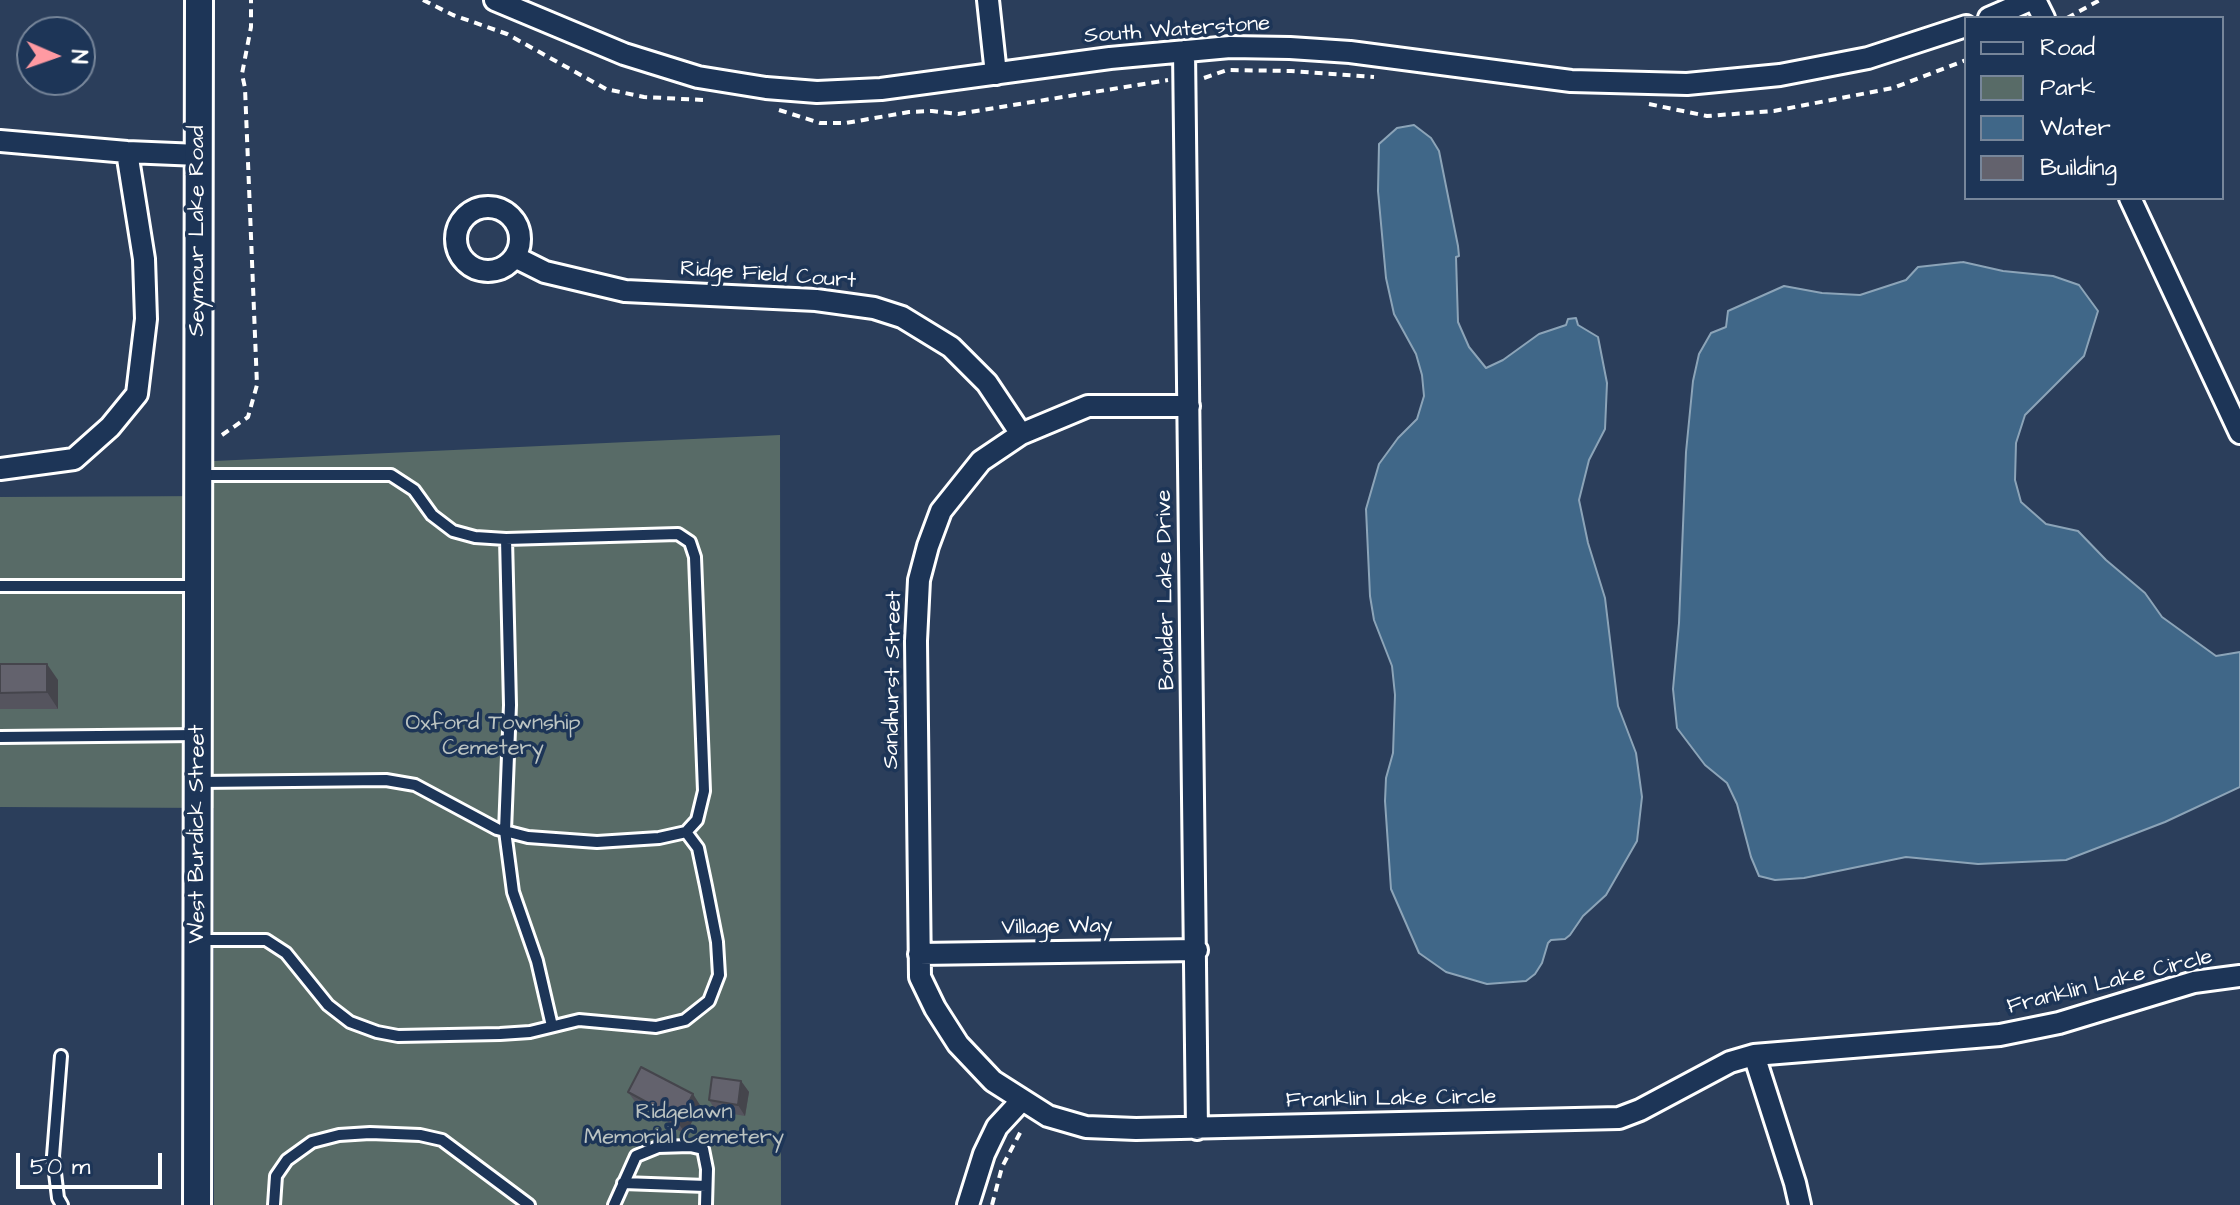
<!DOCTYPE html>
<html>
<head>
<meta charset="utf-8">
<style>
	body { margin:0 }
	#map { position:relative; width:2240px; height:1205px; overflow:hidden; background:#2b3e5b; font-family:"Architects Daughter",sans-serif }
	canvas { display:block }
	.legend { position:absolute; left:1964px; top:16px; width:260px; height:184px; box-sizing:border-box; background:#1d3557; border:2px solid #77869a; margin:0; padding:10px 14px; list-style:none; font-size:24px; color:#fff }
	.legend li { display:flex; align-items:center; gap:16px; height:40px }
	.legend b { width:40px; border:2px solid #77869a }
	.north { position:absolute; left:16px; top:16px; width:80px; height:80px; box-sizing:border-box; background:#1d3557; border:2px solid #77869a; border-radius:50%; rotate:92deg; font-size:22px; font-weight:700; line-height:32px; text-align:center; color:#fff }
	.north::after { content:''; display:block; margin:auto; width:28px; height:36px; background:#ff9aa2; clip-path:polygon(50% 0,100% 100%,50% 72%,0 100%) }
	.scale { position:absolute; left:16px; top:1153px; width:146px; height:36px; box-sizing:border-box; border:4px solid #fff; border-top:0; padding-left:10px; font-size:24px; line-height:28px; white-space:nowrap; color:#fff; -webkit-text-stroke:6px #1d3557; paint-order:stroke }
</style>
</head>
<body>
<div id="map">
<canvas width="2240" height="1205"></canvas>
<ul class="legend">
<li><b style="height:10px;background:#1d3557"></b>Road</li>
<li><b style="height:22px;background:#586b67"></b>Park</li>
<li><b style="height:22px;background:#406788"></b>Water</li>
<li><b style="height:22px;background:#63626d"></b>Building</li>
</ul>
<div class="north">N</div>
<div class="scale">50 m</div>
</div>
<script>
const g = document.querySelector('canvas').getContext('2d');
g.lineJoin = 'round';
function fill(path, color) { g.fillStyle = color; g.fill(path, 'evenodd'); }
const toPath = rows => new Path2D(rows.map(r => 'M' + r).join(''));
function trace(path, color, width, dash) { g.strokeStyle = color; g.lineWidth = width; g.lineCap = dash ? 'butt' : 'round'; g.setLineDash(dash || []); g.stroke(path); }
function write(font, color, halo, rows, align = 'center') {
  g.font = font + ' "Architects Daughter",sans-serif'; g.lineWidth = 7; g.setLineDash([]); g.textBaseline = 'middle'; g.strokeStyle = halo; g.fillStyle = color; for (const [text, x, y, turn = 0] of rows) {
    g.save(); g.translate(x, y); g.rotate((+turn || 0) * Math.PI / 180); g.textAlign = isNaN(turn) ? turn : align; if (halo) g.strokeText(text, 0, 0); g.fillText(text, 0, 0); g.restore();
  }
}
const green = toPath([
	[780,435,781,1205,214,1205,214,808,0,807,0,497,214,496,214,461]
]);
const water = toPath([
	[1414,125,1431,138,1439,151,1458,246,1459,256,1456,257,1458,322,1469,347,1486,368,1503,360,1539,334,1566,325,1568,319,1576,318,1578,325,1598,337,1607,383,1605,429,1589,460,1579,500,1588,543,1605,598,1618,706,1636,753,1642,797,1637,841,1606,895,1583,916,1570,935,1565,939,1551,940,1548,943,1542,963,1535,974,1526,981,1487,984,1446,972,1419,953,1391,889,1385,801,1386,778,1393,753,1395,695,1392,666,1374,620,1370,596,1366,509,1379,464,1398,438,1417,419,1424,396,1422,375,1416,354,1394,314,1386,278,1378,191,1379,144,1397,128,1414,125],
	[1963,262,2003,271,2053,276,2079,285,2098,311,2084,356,2025,415,2016,443,2015,480,2021,502,2046,524,2078,531,2106,560,2145,593,2162,617,2216,656,2240,652,2240,787,2165,822,2066,860,1978,864,1906,857,1804,878,1775,880,1759,876,1751,857,1737,804,1727,783,1705,765,1677,728,1673,689,1679,623,1686,452,1693,381,1699,354,1711,333,1726,327,1728,311,1784,286,1822,293,1860,295,1906,280,1918,267,1963,262]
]);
const path = toPath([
	[423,0,453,15,507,34,606,89,644,97,703,100],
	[2067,18,2100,0],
	[1204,78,1227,70,1291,71,1374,77],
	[1649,104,1707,116,1774,111,1893,88,1966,60],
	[779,110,820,123,846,123,909,112,932,111,958,114,1168,80],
	[222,435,248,417,257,385,245,88,242,74,251,27,251,0],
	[992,1205,1002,1167,1021,1131]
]);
const service = toPath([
	[506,539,510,705,505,831,513,892,537,961,552,1026],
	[0,586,196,586],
	[0,737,198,735],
	[200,782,386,780,415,785,497,829,528,837,597,842,659,838,686,832,697,820,704,791,695,557,690,542,678,534,506,539,475,537,453,531,432,515,414,490,391,475,200,475],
	[198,940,266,940,286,953,328,1005,350,1022,377,1032,398,1036,500,1034,530,1032,579,1020,656,1027,685,1020,709,1001,719,975,717,942,706,886,698,848,686,832],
	[61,1056,53,1156,58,1198,62,1205],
	[623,1183,706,1186],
	[274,1205,276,1176,287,1160,312,1142,339,1135,370,1133,420,1135,442,1140,529,1205],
	[614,1205,636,1156,658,1147,690,1146,703,1149,707,1169,706,1205]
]);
const minor = toPath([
	[495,0,624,54,698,77,766,88,817,92,881,89,1110,58,1230,47,1290,48,1350,52,1571,81,1687,84,1780,75,1868,58,1966,26],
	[988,0,996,74],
	[2035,0,2044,18],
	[1989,18,2030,0],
	[1184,51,1197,1129],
	[0,141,127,152,199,155],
	[2130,198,2240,433],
	'456 239a32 32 0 1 1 64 0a32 32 0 1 1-64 0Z',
	[515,257,545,272,625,291,816,300,874,308,902,317,951,347,987,383,1021,434],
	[1189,406,1088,406,1021,434,981,461,941,511,928,546,919,580,916,641,920,977,935,1008,958,1044,993,1081,1048,1116,1086,1127,1136,1129,1619,1118,1640,1110,1730,1062,1754,1055,2000,1035,2059,1023,2194,982,2240,976],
	[0,469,74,459,110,427,137,394,146,319,144,259,127,152],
	[919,954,1197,950],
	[1754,1055,1795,1183,1800,1205],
	[968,1205,984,1154,997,1127,1022,1100]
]);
const tertiary = toPath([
	[197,1205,199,0]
]);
const wall = toPath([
	[0,664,58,680,58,709,0,709],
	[741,1081,749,1092,745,1116,716,1111,709,1100],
	[628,1092,700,1105,686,1134,671,1127,666,1119,636,1103]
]);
const shadedWall = toPath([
	[47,664,58,680,58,709,47,692],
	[741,1081,749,1092,745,1116,738,1105],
	[693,1094,700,1105,686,1134,678,1123]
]);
const building = toPath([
	[0,664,47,664,47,692,0,693,0,664],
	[641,1067,693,1094,678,1123,664,1116,665,1112,628,1092,641,1067],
	[712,1077,741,1081,738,1105,709,1100,712,1077]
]);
const streetNames = [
	["South Waterstone",1177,31,-4],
	["Seymour Lake Road",198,231,-90],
	["Ridge Field Court",768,276,4],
	["Boulder Lake Drive",1167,590,-91],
	["Sandhurst Street",894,680,-89],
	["West Burdick Street",198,834,-90],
	["Village Way",1057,928,-1],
	["Franklin Lake Circle",2110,983,-14],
	["Franklin Lake Circle",1391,1100,-1]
];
const parkNames = [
	["Oxford Township",493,724],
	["Cemetery",493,749],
	["Ridgelawn",684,1113],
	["Memorial Cemetery",684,1138]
];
fill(green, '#586b67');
fill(water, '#406788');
trace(water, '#8ca4b8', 2);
trace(service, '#fff', 16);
trace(minor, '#fff', 26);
trace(tertiary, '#fff', 32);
trace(path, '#fff', 4, [8, 6]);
trace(service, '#1d3557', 10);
trace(minor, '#1d3557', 20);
trace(tertiary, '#1d3557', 26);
fill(wall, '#55545e');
fill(shadedWall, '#45454c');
fill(building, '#63626d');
trace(building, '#45454c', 2);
write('22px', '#fff', '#1d3557', streetNames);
write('22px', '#bcc4c2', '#1d3557', parkNames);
</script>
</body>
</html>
